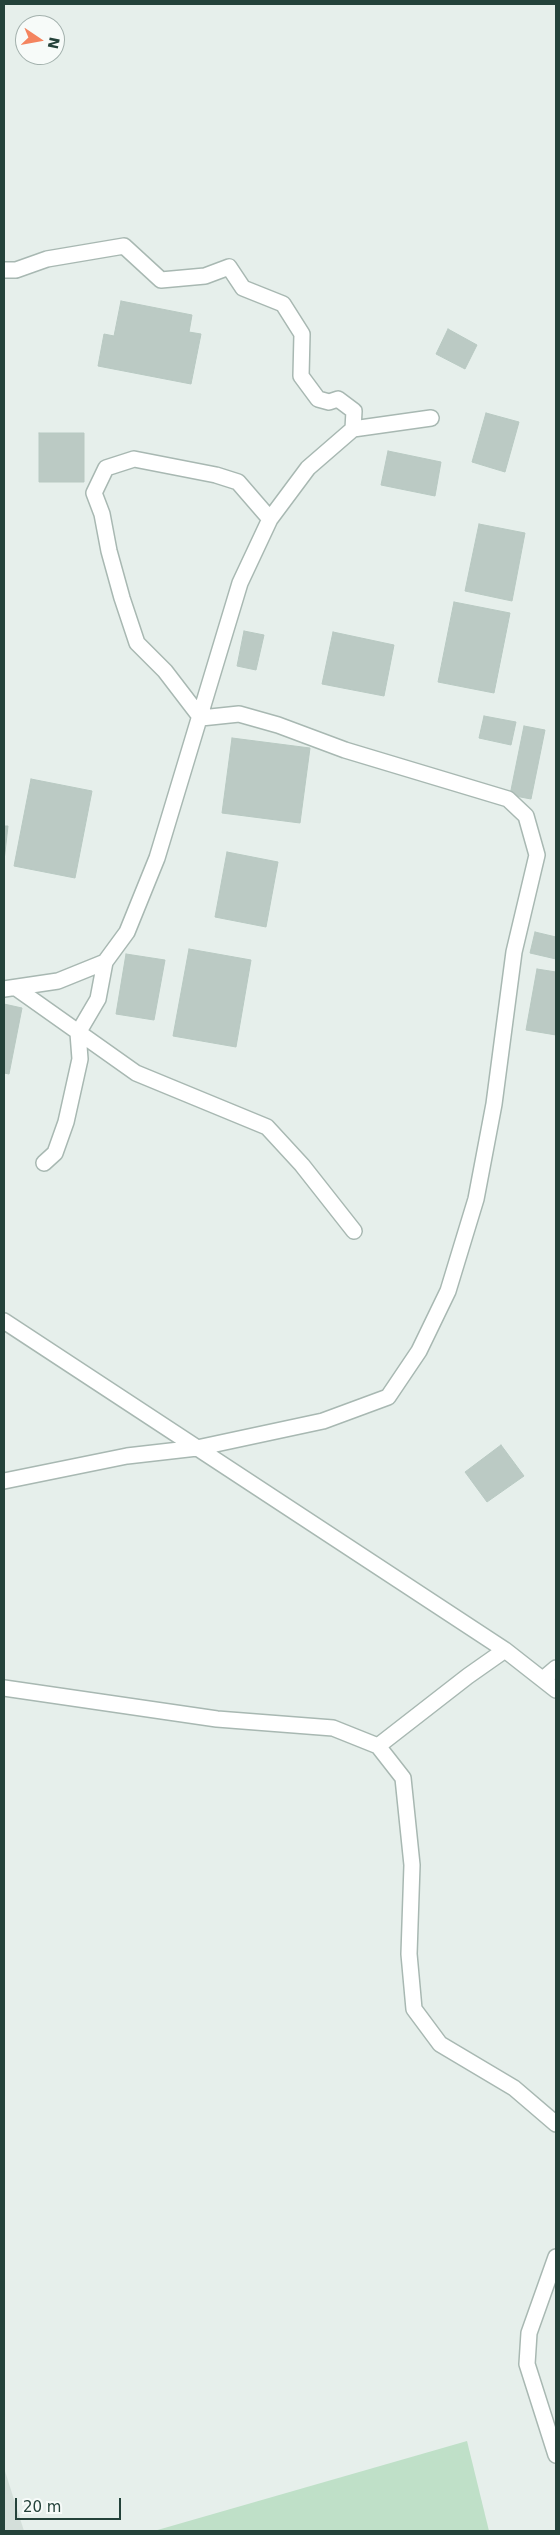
<!DOCTYPE html>
<html>
<head>
<meta charset="utf-8">
<style>
	body { margin:0 }
	#map { position:relative; width:560px; height:2535px; overflow:hidden; background:#e6efeb; font-family:"DejaVu Sans",sans-serif }
	canvas { display:block }
	.frame { position:absolute; inset:0; border:5px solid #24423a; pointer-events:none }
	.north { position:absolute; left:15px; top:15px; width:50px; height:50px; box-sizing:border-box; background:#f7fbf9; border:1px solid #a3b1ad; border-radius:50%; rotate:102deg; font-size:14px; font-weight:700; line-height:20px; text-align:center; color:#24423a }
	.north::after { content:''; display:block; margin:auto; width:18px; height:22px; background:#f4845f; clip-path:polygon(50% 0,100% 100%,50% 72%,0 100%) }
	.scale { position:absolute; left:15px; top:2498px; width:106px; height:22px; box-sizing:border-box; border:2px solid #24423a; border-top:0; padding-left:6px; font-size:15px; line-height:18px; white-space:nowrap; color:#24423a; -webkit-text-stroke:4px #f7fbf9; paint-order:stroke }
</style>
</head>
<body>
<div id="map">
<canvas width="560" height="2535"></canvas>
<div class="frame"></div>
<div class="north">N</div>
<div class="scale">20 m</div>
</div>
<script>
const g = document.querySelector('canvas').getContext('2d');
g.lineJoin = 'round';
function fill(path, color) { g.fillStyle = color; g.fill(path, 'evenodd'); }
const toPath = rows => new Path2D(rows.map(r => 'M' + r).join(''));
function trace(path, color, width, dash) { g.strokeStyle = color; g.lineWidth = width; g.lineCap = dash ? 'butt' : 'round'; g.setLineDash(dash || []); g.stroke(path); }
const built = toPath([
	[4,2468,24,2531,4,2531]
]);
const green = toPath([
	[467,2441,489,2531,154,2531]
]);
const building = toPath([
	[121,301,192,315,189,332,201,334,191,384,98,366,104,334,114,336,121,301],
	[448,329,477,345,465,369,436,354,448,329],
	[486,413,519,422,505,472,472,462,486,413],
	[39,433,84,433,84,482,39,482,39,433],
	[388,451,441,462,435,496,381,485,388,451],
	[479,524,525,533,512,601,465,591,479,524],
	[454,602,510,613,494,693,438,682,454,602],
	[244,631,264,635,256,670,237,666,244,631],
	[333,632,394,645,384,696,322,684,333,632],
	[484,716,516,722,511,745,479,738,484,716],
	[524,726,545,730,531,799,510,795,524,726],
	[232,738,310,748,300,823,222,813,232,738],
	[31,779,92,791,75,878,14,866,31,779],
	[4,826,8,826,4,861,4,826],
	[227,852,278,862,266,927,215,917,227,852],
	[535,932,556,937,556,959,530,953,535,932],
	[189,949,251,960,236,1047,173,1036,189,949],
	[126,954,165,960,154,1020,116,1014,126,954],
	[537,969,556,972,556,1035,526,1030,537,969],
	[4,1004,22,1008,9,1074,4,1073,4,1004],
	[501,1445,524,1476,487,1502,465,1472,501,1445]
]);
const street = toPath([
	[4,270,16,270,47,259,124,246,161,280,205,276,229,267,243,288,283,304,302,334,301,376,318,399,329,402,338,399,354,411,353,429],
	[16,988,136,1073,267,1127,302,1165,354,1231],
	[4,989,58,981,105,962,127,932,157,858,240,583,270,519,308,468,353,429,431,418],
	[44,1163,55,1153,66,1122,80,1059,78,1033,98,999,105,962],
	[4,1321,505,1650,556,1690],
	[4,1481,127,1456,197,1448,323,1421,388,1397,419,1351,448,1291,476,1199,494,1104,514,952,537,855,526,816,508,799,345,750,278,725,239,714,201,718,165,671,137,643,122,598,109,551,102,514,94,493,106,468,134,459,216,475,238,482,270,519],
	[543,1679,556,1668],
	[4,1688,217,1719,333,1728,378,1746,403,1778,412,1865,409,1954,414,2009,440,2044,514,2088,556,2124],
	[378,1746,468,1676,505,1650],
	[556,2257,529,2333,527,2364,556,2455]
]);
fill(built, '#d4dfda');
fill(green, '#bfe0c8');
fill(building, '#bbcac4');
trace(building, '#b8c9c2', 1);
trace(street, '#a8b8b2', 18);
trace(street, '#fff', 15);
</script>
</body>
</html>
